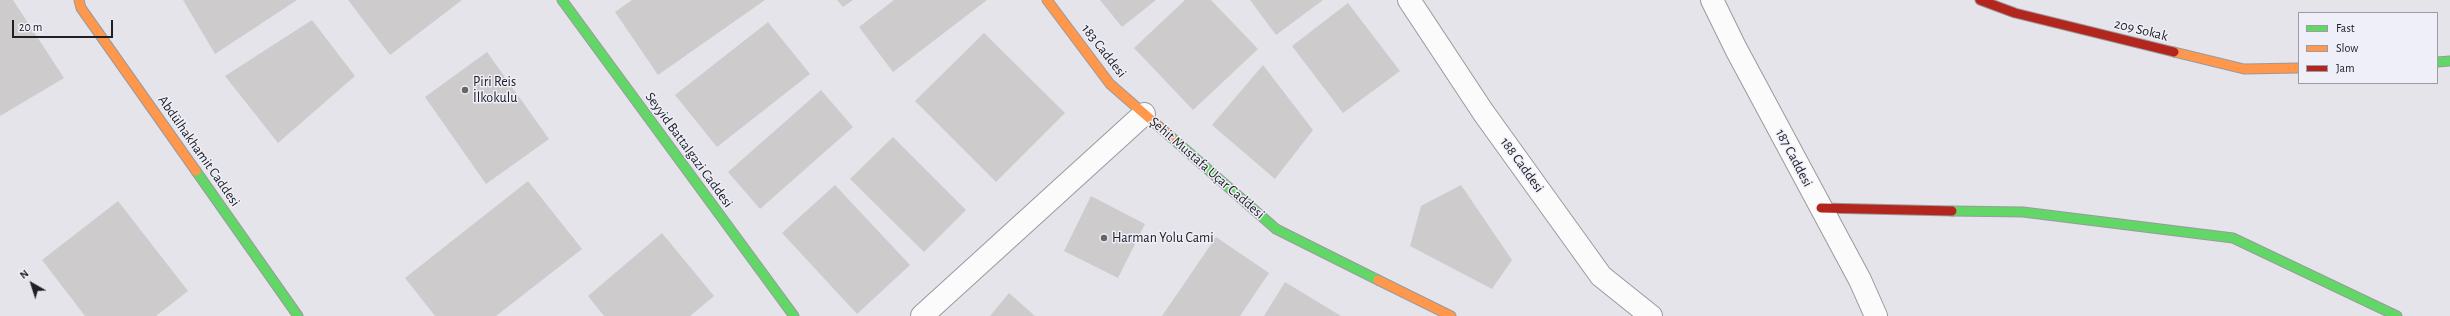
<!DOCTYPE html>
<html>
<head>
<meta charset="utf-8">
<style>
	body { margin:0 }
	#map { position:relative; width:2450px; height:316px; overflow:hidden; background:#e4e4ea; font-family:"Alegreya Sans",sans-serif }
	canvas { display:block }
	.legend { position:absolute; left:2298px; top:12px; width:140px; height:72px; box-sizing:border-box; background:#efeffa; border:1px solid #9c9ca4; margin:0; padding:5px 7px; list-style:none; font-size:12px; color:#202024 }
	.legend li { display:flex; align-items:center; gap:8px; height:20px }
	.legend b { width:20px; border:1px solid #9c9ca4 }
	.north { position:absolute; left:12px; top:264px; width:40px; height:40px; -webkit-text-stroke:3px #efeffa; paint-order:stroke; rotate:321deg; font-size:11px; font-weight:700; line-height:16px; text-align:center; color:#202024 }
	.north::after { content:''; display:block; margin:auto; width:14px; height:18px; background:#202024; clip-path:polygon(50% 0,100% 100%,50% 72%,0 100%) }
	.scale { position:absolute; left:12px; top:20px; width:101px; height:18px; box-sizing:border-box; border:2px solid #202024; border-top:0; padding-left:5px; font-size:12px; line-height:14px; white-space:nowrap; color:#202024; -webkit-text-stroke:3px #efeffa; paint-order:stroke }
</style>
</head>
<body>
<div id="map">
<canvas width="2450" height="316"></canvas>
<ul class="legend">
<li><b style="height:5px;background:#63d668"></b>Fast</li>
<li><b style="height:5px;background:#ff974d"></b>Slow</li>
<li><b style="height:5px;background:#b3261e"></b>Jam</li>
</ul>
<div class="north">N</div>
<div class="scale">20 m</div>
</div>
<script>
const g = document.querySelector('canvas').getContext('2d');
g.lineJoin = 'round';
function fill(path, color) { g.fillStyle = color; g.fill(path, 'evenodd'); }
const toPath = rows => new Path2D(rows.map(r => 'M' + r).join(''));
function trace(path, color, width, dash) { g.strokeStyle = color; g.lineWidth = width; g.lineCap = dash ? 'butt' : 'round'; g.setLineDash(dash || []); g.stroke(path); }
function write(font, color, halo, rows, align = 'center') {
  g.font = font + ' "Alegreya Sans",sans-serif'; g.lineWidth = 3; g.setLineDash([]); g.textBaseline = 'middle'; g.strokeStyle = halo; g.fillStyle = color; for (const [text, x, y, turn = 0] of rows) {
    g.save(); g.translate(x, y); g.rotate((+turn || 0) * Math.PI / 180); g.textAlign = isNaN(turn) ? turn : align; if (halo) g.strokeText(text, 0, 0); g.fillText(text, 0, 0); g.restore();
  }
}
const building = toPath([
	[0,0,13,0,64,78,0,116],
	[183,0,297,0,215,54],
	[348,0,462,0,390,55],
	[632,0,765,0,658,75,615,12],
	[837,0,853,0,843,7],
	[894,0,987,0,893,72,859,27],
	[1100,0,1156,0,1122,27],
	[1185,0,1211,0,1258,49,1193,110,1134,48],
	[1250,0,1323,0,1276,35],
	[1348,3,1400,71,1343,113,1292,46],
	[312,20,355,76,278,143,225,76],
	[768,22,810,74,717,147,675,95],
	[984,33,1065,113,996,182,915,101],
	[487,52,549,139,486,184,425,97],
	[1263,65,1313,130,1275,179,1212,125],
	[821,90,853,127,760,209,728,172],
	[893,137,966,210,924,252,850,179],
	[528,181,582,249,496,316,435,316,405,278],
	[835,185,910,265,857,314,782,233],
	[1461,185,1512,260,1492,289,1410,246,1421,206],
	[1091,196,1145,224,1118,278,1064,251],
	[118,201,188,291,156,316,85,316,42,260],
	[662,233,714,296,690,316,604,316,588,296],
	[1216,237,1269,273,1240,316,1162,316],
	[1285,282,1341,316,1264,316],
	[1009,293,1035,316,990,316]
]);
const street = toPath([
	[1409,0,1483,112,1601,276,1651,316],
	[1712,0,1736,49,1860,280,1876,316],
	[922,316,1144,114]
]);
const fast = toPath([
	[562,0,794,316],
	[2437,62,2450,61],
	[1171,137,1276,229,1378,280],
	[196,171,298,316],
	[1952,211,2023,212,2233,238,2397,316]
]);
const slow = toPath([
	[79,0,81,8,196,171],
	[1047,0,1110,84,1171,137],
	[2174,52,2244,69,2299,68],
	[1378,280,1451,316]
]);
const jam = toPath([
	[1980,0,2015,13,2174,52],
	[1821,208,1952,211]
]);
const markers = [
	[465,90,4,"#656569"],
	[1104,238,4,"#656569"]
];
const streetNames = [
	["209 Sokak",2141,30,14],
	["183 Caddesi",1104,51,52],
	["Seyyid Battalgazi Caddesi",689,150,54],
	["Abdülhakhamit Caddesi",199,151,55],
	["187 Caddesi",1794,158,62],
	["188 Caddesi",1522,165,54],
	["Şehit Mustafa Uçar Caddesi",1207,168,41]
];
const poiNames = [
	["Piri Reis",473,82],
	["İlkokulu",473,98],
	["Harman Yolu Cami",1112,238]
];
fill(building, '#cdcbcc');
trace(street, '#999a9e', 24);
trace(fast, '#999a9e', 11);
trace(slow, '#999a9e', 11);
trace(jam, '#999a9e', 11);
trace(street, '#fbfbfc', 22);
trace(fast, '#63d668', 9);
trace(slow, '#ff974d', 9);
trace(jam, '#b3261e', 9);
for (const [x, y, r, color] of markers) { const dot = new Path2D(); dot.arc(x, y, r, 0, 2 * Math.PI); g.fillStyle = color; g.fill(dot); trace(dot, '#efeffa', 1.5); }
write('14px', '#202024', '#efeffa', streetNames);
write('14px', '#202024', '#efeffa', poiNames, 'left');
</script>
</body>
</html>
